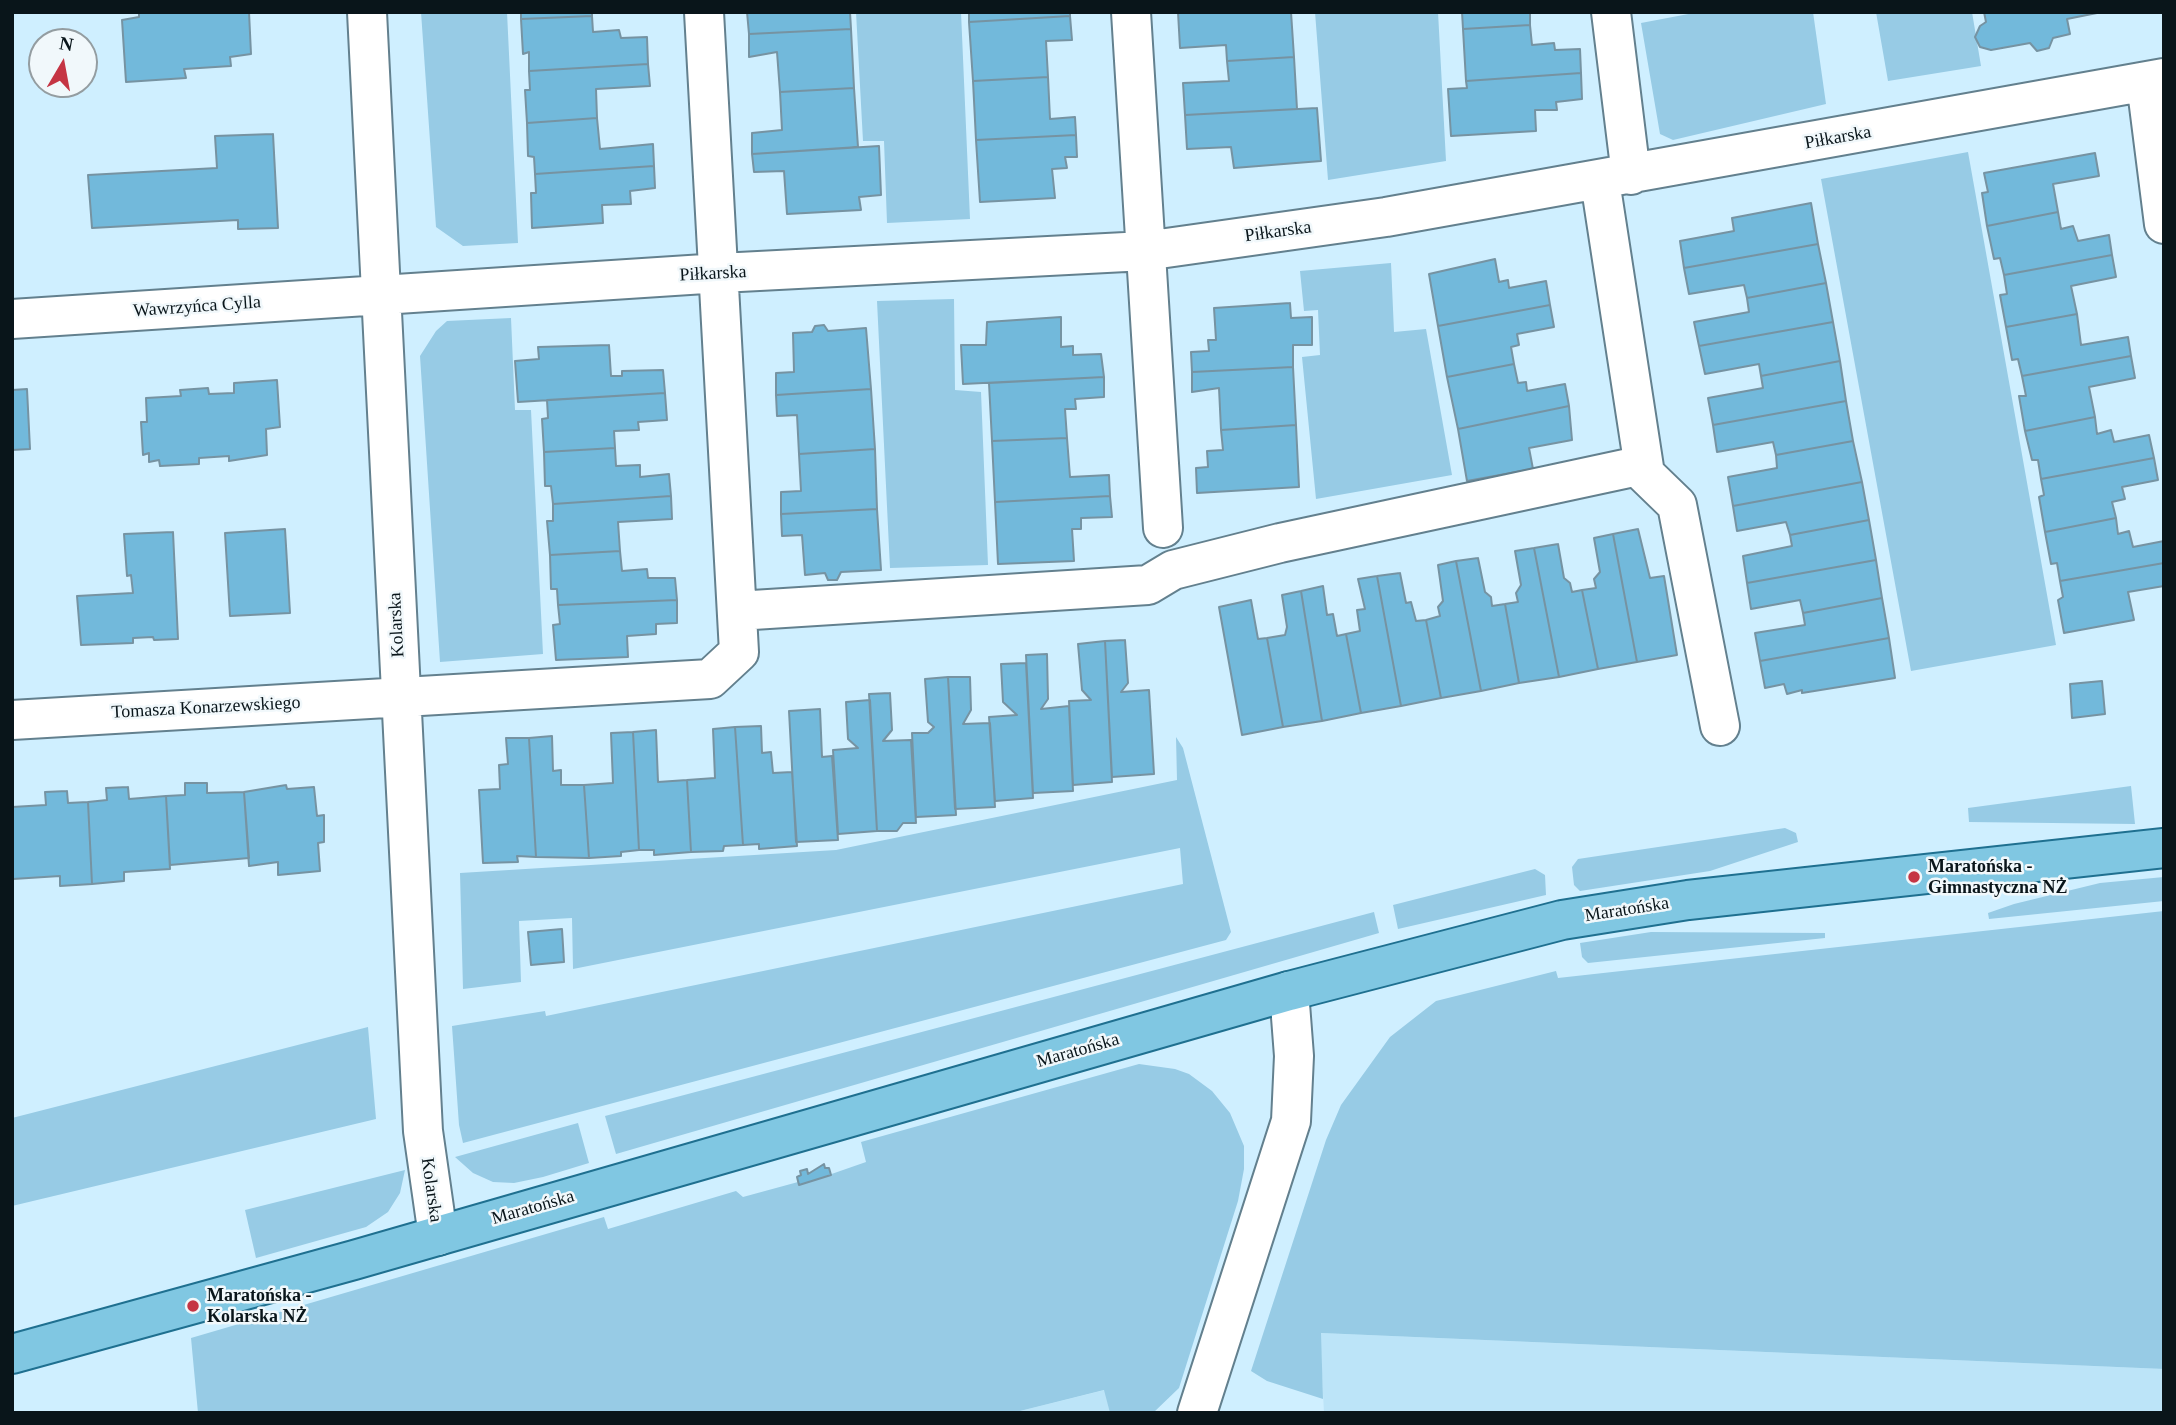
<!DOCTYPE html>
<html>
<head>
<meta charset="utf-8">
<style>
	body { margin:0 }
	#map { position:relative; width:2176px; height:1425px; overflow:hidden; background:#cfefff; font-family:Georgia,serif }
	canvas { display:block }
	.frame { position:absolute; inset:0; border:14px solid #09151a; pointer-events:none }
	.north { position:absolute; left:28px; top:28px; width:70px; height:70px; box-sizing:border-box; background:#f1f8fb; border:2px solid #949da1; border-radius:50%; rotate:10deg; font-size:19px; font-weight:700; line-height:28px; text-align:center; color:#09151a }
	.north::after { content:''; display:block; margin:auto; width:24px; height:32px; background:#c53544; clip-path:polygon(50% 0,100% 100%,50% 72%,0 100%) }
</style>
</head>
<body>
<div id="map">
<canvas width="2176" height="1425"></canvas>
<div class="frame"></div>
<div class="north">N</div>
</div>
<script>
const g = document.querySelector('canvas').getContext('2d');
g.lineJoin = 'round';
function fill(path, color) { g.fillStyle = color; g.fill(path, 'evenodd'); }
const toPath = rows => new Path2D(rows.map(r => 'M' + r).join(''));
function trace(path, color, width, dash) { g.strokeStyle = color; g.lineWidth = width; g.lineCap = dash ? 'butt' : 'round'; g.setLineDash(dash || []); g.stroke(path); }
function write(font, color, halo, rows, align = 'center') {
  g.font = font + ' Georgia,serif'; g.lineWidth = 5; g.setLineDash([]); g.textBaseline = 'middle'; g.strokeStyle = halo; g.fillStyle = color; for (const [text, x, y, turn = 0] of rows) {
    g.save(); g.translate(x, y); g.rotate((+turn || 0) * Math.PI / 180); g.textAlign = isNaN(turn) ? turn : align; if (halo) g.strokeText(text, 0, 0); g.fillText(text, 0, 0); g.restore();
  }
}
const built = toPath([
	[1320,1333,2164,1369,2164,1413,1324,1413],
	[1105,1390,1110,1413,1012,1413]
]);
const green = toPath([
	[421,12,507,12,518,243,463,246,436,227],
	[856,12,961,12,970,219,887,223,884,141,863,141],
	[1315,12,1438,12,1446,161,1328,180],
	[1699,12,1813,12,1826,104,1673,140,1660,134,1641,23],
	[1876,12,1972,12,1981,66,1888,81],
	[1968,152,2056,645,1911,671,1821,179],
	[1391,263,1394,332,1426,329,1452,475,1316,499,1302,357,1320,355,1318,310,1304,311,1300,271],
	[954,299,955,390,981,392,988,565,890,568,877,301],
	[511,318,515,410,531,410,543,654,440,662,420,356,436,331,447,321],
	[1176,737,1183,748,1231,932,1226,940,463,1143,459,1125,452,1026,545,1011,546,1016,1183,884,1180,848,573,969,572,918,519,921,521,982,463,989,460,873,836,850,1177,780],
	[2131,786,2135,824,1969,822,1968,808],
	[1785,828,1796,833,1798,842,1710,871,1580,891,1574,885,1572,867,1578,859],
	[1535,869,1545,875,1546,895,1398,929,1393,905],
	[2164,877,2164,901,1989,919,1988,913,2014,904,2100,883],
	[2164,911,2164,1369,1321,1333,1323,1399,1267,1381,1251,1371,1326,1140,1341,1105,1390,1037,1436,1001,1556,971,1558,978],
	[1374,912,1379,933,616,1154,605,1116],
	[1651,932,1825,933,1825,938,1588,963,1582,957,1580,943],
	[368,1027,376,1119,12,1206,12,1118],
	[1139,1064,1175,1069,1189,1074,1212,1091,1230,1113,1244,1146,1244,1169,1238,1201,1179,1388,1153,1413,1110,1413,1104,1390,1012,1413,198,1413,191,1338,604,1217,608,1229,736,1191,743,1197,798,1182,800,1185,866,1162,861,1142],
	[578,1123,589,1163,543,1177,514,1183,493,1182,473,1173,455,1157],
	[405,1170,400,1193,388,1212,366,1227,256,1258,245,1210]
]);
const building = toPath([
	[139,12,249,12,251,54,230,57,231,66,184,69,186,78,126,82,122,20,139,17,139,12],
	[521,12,592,12,592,16,521,19,521,12],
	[747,12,850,12,851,29,749,34,747,12],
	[969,12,1070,12,1070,16,969,22,969,12],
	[1178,12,1291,12,1294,57,1227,61,1226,45,1180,48,1178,12],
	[1462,12,1530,12,1530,25,1463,29,1462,12],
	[1984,12,2102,12,2067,19,2070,34,2053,38,2049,48,2037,51,2030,43,1991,50,1980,47,1975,37,1980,26,1986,22,1984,12],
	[592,16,593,32,619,30,621,38,647,37,648,64,529,71,529,52,523,54,521,19,592,16],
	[1070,16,1072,40,1046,41,1048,77,973,81,969,22,1070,16],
	[1530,25,1532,45,1554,43,1555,50,1580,49,1581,73,1466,81,1463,29,1530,25],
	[851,29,854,88,780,92,777,52,749,57,749,34,851,29],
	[1294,57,1297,109,1185,115,1183,83,1229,81,1227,61,1294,57],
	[648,64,650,86,596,89,597,118,527,123,525,90,530,90,529,71,648,64],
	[1581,73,1582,99,1556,102,1557,110,1535,110,1536,131,1451,136,1448,89,1467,88,1466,81,1581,73],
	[1048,77,1050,119,1075,117,1076,135,976,140,973,81,1048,77],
	[854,88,858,147,752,154,752,133,782,130,780,92,854,88],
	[1317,108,1321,161,1234,168,1231,147,1187,149,1185,115,1317,108],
	[597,118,600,149,653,144,654,166,535,174,534,157,528,156,527,123,597,118],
	[273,134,278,228,238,229,238,220,92,228,88,175,217,168,215,136,273,134],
	[1076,135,1077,157,1065,157,1067,168,1052,169,1055,198,980,202,976,140,1076,135],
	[879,146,881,195,859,197,861,210,787,214,784,171,754,172,752,154,879,146],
	[2095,153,2099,176,2053,184,2058,212,1987,226,1982,193,1988,192,1984,173,2095,153],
	[654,166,655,188,630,191,631,204,602,205,603,223,532,228,531,193,536,193,535,174,654,166],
	[1811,203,1818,244,1684,268,1680,241,1734,231,1732,218,1811,203],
	[2058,212,2061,229,2073,226,2078,241,2109,235,2112,255,2004,275,2000,258,1994,259,1987,226,2058,212],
	[1818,244,1826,283,1747,298,1744,285,1689,294,1684,268,1818,244],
	[2112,255,2116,277,2071,286,2077,314,2006,327,2000,295,2007,294,2004,275,2112,255],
	[1495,259,1499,282,1508,280,1509,288,1546,281,1550,305,1438,326,1429,274,1495,259],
	[1826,283,1833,322,1699,346,1694,322,1749,312,1747,298,1826,283],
	[1290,303,1291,318,1312,317,1312,345,1293,345,1293,367,1192,372,1191,352,1209,351,1208,340,1216,340,1214,308,1290,303],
	[1550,305,1554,327,1517,334,1519,345,1511,347,1514,364,1447,377,1438,326,1550,305],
	[2077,314,2081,345,2128,337,2131,356,2022,376,2018,359,2012,360,2006,327,2077,314],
	[1061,317,1061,347,1073,346,1073,355,1101,354,1104,377,963,384,961,345,986,345,987,322,1061,317],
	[1833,322,1840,361,1761,376,1759,364,1705,374,1699,346,1833,322],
	[824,325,828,331,866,328,871,389,776,395,776,373,794,372,793,333,812,332,815,326,824,325],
	[609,345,611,376,622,376,622,371,663,370,665,393,518,402,515,361,539,359,538,347,609,345],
	[2131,356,2135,378,2089,387,2095,417,2025,431,2019,396,2026,396,2022,376,2131,356],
	[1840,361,1846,401,1713,425,1708,398,1763,388,1761,376,1840,361],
	[1514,364,1518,383,1526,382,1527,391,1565,384,1569,406,1458,429,1447,377,1514,364],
	[1293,367,1296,425,1221,430,1219,388,1192,392,1192,372,1293,367],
	[1104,377,1104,397,1075,399,1076,409,1065,409,1067,438,992,441,989,383,1104,377],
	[277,380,280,427,266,429,267,455,229,461,229,456,199,458,199,464,160,466,159,460,149,462,149,453,143,455,141,422,147,422,146,398,181,396,180,390,208,388,209,394,234,393,234,383,277,380],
	[27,389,30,449,12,450,12,390,27,389],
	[871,389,875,449,799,454,797,415,777,416,776,395,871,389],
	[665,393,667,420,638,422,639,430,614,431,615,448,544,452,542,419,548,418,547,400,665,393],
	[1846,401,1853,441,1776,455,1773,442,1717,452,1713,425,1846,401],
	[1569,406,1572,440,1529,448,1533,469,1467,481,1458,429,1569,406],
	[2095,417,2097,434,2111,430,2114,442,2149,435,2154,458,2041,479,2038,460,2032,460,2025,431,2095,417],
	[1296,425,1299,487,1197,493,1196,468,1208,467,1207,451,1223,450,1221,430,1296,425],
	[1067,438,1070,477,1109,475,1110,496,995,502,992,441,1067,438],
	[1853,441,1862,482,1733,506,1728,477,1777,468,1776,455,1853,441],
	[615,448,616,466,640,465,640,477,669,474,671,496,553,504,551,486,545,486,544,452,615,448],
	[875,449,877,509,781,514,781,492,801,491,799,454,875,449],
	[2154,458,2158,480,2122,487,2125,499,2112,502,2116,518,2045,532,2039,497,2044,495,2041,479,2154,458],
	[1862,482,1869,520,1790,535,1786,522,1737,531,1733,506,1862,482],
	[671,496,672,519,618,522,620,551,550,555,547,521,553,521,553,504,671,496],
	[1110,496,1112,517,1081,518,1081,529,1072,529,1074,561,998,564,995,502,1110,496],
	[877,509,881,570,841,572,837,580,828,580,825,573,805,575,802,535,782,536,781,514,877,509],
	[2116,518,2118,534,2129,531,2133,547,2164,541,2164,563,2060,581,2057,563,2051,564,2045,532,2116,518],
	[1869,520,1876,560,1747,583,1743,556,1792,546,1790,535,1869,520],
	[285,529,290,613,230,616,225,533,285,529],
	[1638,529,1650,578,1664,576,1677,655,1637,662,1613,534,1638,529],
	[173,532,178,639,154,640,153,637,133,638,133,643,81,645,77,596,133,593,131,575,127,576,124,534,173,532],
	[1613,534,1637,662,1598,669,1582,590,1596,588,1594,579,1600,572,1594,538,1613,534],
	[1558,544,1564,578,1570,583,1572,592,1582,590,1598,669,1559,677,1534,548,1558,544],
	[1534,548,1559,677,1519,683,1505,604,1518,602,1516,593,1521,585,1515,551,1534,548],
	[620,551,622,571,647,569,648,578,675,578,677,600,558,605,557,589,551,589,550,555,620,551],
	[1478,558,1485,592,1491,597,1492,606,1505,604,1519,683,1481,691,1456,561,1478,558],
	[1876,560,1882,598,1803,613,1800,600,1751,609,1747,583,1876,560],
	[1456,561,1481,691,1441,698,1426,620,1440,616,1438,607,1443,601,1438,565,1456,561],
	[2164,563,2164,586,2128,592,2134,620,2064,633,2058,600,2063,597,2060,581,2164,563],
	[1400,573,1406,603,1411,602,1416,621,1426,620,1441,698,1401,706,1377,576,1400,573],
	[1377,576,1401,706,1361,713,1346,634,1360,631,1357,610,1365,609,1358,579,1377,576],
	[1323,586,1327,615,1333,614,1337,636,1346,634,1361,713,1322,721,1301,591,1323,586],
	[1301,591,1322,721,1283,727,1267,638,1285,635,1287,627,1282,595,1301,591],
	[1882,598,1889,638,1760,661,1755,633,1805,625,1803,613,1882,598],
	[677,600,677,623,656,624,656,634,627,636,628,657,556,660,553,625,560,624,558,605,677,600],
	[1251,600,1258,639,1267,638,1283,727,1242,735,1219,607,1251,600],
	[1889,638,1895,678,1802,693,1802,690,1787,694,1784,684,1765,688,1760,661,1889,638],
	[1125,640,1128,683,1121,692,1149,690,1154,774,1112,777,1105,641,1125,640],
	[1105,641,1112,782,1073,785,1069,701,1091,700,1082,690,1078,644,1105,641],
	[1047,654,1048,699,1041,709,1069,706,1073,791,1033,793,1026,655,1047,654],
	[1026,663,1033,798,995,801,989,717,1017,715,1003,702,1001,664,1026,663],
	[948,677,956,815,916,817,912,733,928,733,934,727,928,722,925,679,948,677],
	[948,677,970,677,971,710,963,724,990,723,995,807,955,809,948,677],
	[2102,681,2105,714,2072,718,2070,684,2102,681],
	[890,693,892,730,883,741,911,740,916,823,903,823,897,831,877,831,869,694,890,693],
	[870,700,877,831,838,834,833,750,858,748,848,739,846,702,870,700],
	[820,709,822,757,832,756,838,840,796,842,789,711,820,709],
	[761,726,762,753,771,752,773,773,792,772,797,846,759,849,759,844,743,845,735,727,761,726],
	[735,727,743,845,724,846,723,851,691,852,687,780,715,778,713,729,735,727],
	[656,730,658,782,687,780,691,852,654,855,654,850,639,850,633,732,656,730],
	[633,732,639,850,621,852,621,856,589,858,584,785,613,783,611,733,633,732],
	[552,736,553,771,561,770,561,785,584,785,589,858,536,857,529,738,552,736],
	[506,738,529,738,536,857,517,856,518,862,483,863,479,790,500,789,499,765,508,764,506,738],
	[185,783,207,783,207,793,244,792,249,858,170,865,166,796,185,795,185,783],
	[286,785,287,789,314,787,317,816,324,815,324,842,318,843,320,871,278,875,278,862,249,866,244,792,286,785],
	[128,787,129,799,166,796,170,869,124,872,124,881,92,884,88,802,107,800,106,788,128,787],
	[67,791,68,803,88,802,92,884,60,886,60,876,13,879,12,807,46,805,45,792,67,791],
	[562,929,564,962,531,965,528,932,562,929],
	[824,1164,825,1168,829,1168,831,1175,799,1185,797,1177,801,1175,800,1171,807,1169,808,1174,824,1164]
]);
const minor = toPath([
	[367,12,423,1131,438,1236],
	[1131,12,1163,528],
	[1611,12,1631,175],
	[2146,82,2164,224],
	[1600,181,1645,474,1677,505,1720,726],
	[12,319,720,273,1145,251,1386,217,2164,78],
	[737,611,1148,585,1173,570,1280,543,1643,465],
	[12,720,710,679,739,652,704,12],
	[1197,1413,1291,1121,1294,1056,1289,991]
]);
const major = toPath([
	[12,1354,354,1260,1289,991,1562,920,1688,900,2164,848]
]);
const markers = [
	[1914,877,7,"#c53544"],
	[193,1306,7,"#c53544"]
];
const streetNames = [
	["Piłkarska",1838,138,-10],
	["Piłkarska",1278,232,-8],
	["Piłkarska",713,274,-3],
	["Wawrzyńca Cylla",197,307,-4],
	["Kolarska",397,625,-93],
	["Tomasza Konarzewskiego",206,708,-3],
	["Maratońska",1627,910,-9],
	["Maratońska",1078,1051,-16],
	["Kolarska",431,1190,82],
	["Maratońska",533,1208,-16]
];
const poiNames = [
	["Maratońska -",1928,867],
	["Gimnastyczna NŻ",1928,888],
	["Maratońska -",207,1296],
	["Kolarska NŻ",207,1317]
];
fill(built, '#bce4f8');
fill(green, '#97cbe5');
fill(building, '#72b9db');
trace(building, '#7693a2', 2);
trace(minor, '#63808e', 42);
trace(major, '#1f7090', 42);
trace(minor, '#fff', 38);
trace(major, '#80c7e2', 38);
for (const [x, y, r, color] of markers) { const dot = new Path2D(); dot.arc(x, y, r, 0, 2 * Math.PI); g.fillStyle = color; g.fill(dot); trace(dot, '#f1f8fb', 2.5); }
write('18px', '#09151a', '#f1f8fb', streetNames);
write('bold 18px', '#09151a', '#f1f8fb', poiNames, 'left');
</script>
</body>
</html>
